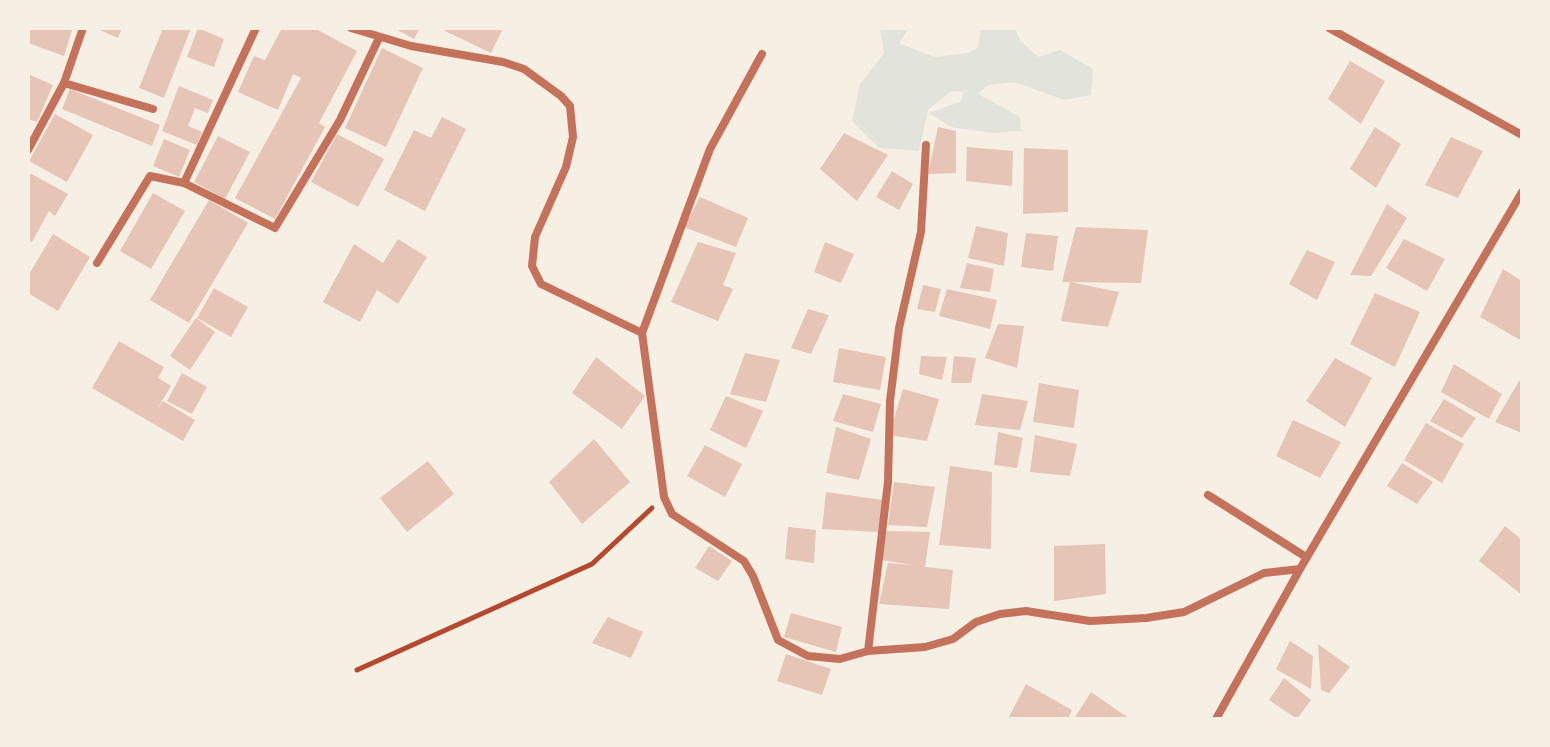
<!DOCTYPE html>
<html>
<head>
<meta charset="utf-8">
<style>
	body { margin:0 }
	#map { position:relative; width:1550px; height:747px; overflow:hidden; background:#f6efe4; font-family:Lora,serif }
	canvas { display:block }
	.frame { position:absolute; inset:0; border:30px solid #f6efe4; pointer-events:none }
</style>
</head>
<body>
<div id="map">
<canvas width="1550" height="747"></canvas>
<div class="frame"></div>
</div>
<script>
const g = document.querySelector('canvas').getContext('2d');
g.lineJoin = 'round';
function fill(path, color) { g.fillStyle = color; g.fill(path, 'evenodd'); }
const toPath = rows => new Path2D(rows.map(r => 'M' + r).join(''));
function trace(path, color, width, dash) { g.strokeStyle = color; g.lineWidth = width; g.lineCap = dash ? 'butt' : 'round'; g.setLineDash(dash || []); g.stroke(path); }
const green = toPath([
	[880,28,909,28,899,43,934,57,969,53,978,47,981,28,1015,28,1020,40,1038,57,1060,50,1093,69,1091,95,1064,100,1015,82,988,85,978,94,1020,117,1021,131,993,133,951,127,929,113,960,102,964,92,951,91,928,110,919,151,879,148,852,121,860,84,884,53]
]);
const building = toPath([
	[28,28,72,30,64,56,28,43],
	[95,28,122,28,118,38],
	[191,28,164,98,139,88,163,28],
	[198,28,224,39,214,67,187,57],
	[282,28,314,28,357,51,319,123,325,127,275,219,235,198,301,78,293,74,278,110,238,92,254,56,265,60],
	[394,28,420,28,414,39],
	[439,28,503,28,491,53],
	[382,48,423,68,386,147,345,128],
	[1350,61,1385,81,1361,124,1328,99],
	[28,74,53,85,37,122,28,119],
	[179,86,213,100,208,113,195,108,188,126,202,132,197,145,162,131],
	[70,89,160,125,152,146,62,109],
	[55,114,93,135,67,182,29,161],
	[442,117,466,129,425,211,384,190,414,130,431,138],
	[938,127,956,131,956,173,928,174],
	[1375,127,1401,144,1376,188,1350,169],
	[844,133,888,155,857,201,820,169],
	[337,134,384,159,358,207,311,182],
	[218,136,250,152,225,199,194,182],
	[1451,137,1483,151,1458,198,1425,185],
	[164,139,190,150,179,177,153,166],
	[967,147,1013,151,1012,186,966,181],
	[1024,148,1068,150,1068,212,1023,214],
	[892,171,913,184,899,210,876,197],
	[28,172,68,194,55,216,49,211,32,242,28,240],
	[153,193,185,211,151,269,120,251],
	[700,197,748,218,736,247,684,227],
	[209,200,248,223,193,316,190,314,193,316,189,323,150,300],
	[1387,204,1407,218,1371,276,1350,275],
	[976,226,1008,233,1004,266,968,258],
	[1076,227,1148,230,1141,283,1062,282],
	[1026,233,1058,236,1053,271,1021,267],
	[53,234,90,257,58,311,28,293,28,276],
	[398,239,427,257,398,304,377,290,360,322,323,302,354,244,383,263],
	[1404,239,1445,259,1427,291,1386,268],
	[698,242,736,253,723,285,733,289,718,321,671,302],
	[825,242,854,254,841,283,814,272],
	[1307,250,1335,262,1317,300,1289,284],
	[967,263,994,269,990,292,960,288],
	[1503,269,1522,281,1522,341,1480,317],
	[1070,282,1119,292,1108,327,1061,321],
	[923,285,941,289,935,312,917,309],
	[214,288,248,307,231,337,197,318],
	[947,289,997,300,990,329,939,316],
	[1375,293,1420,312,1395,367,1350,344],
	[808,309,829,315,811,354,791,348],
	[196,318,215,332,190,370,170,356],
	[998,324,1024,326,1017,368,985,358],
	[119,341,164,367,158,378,171,386,157,409,163,401,195,420,183,441,92,388],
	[839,348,886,357,880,390,833,382],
	[745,353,780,360,766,402,730,394],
	[921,356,947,357,942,380,919,374],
	[954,356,976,358,971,383,951,383],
	[596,357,645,396,622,429,572,393],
	[1335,358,1372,378,1345,427,1306,401],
	[1454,364,1502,394,1489,419,1441,392],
	[182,373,207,387,192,414,167,401],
	[1522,376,1522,433,1495,422],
	[1039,383,1079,390,1074,428,1033,422],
	[903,389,939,399,927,441,889,435],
	[843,394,881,404,873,432,833,421],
	[982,394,1028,401,1020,430,975,425],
	[726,396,763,411,746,448,710,430],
	[1444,399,1476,418,1462,438,1430,421],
	[1293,420,1341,442,1320,478,1276,456],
	[1426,423,1464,444,1442,483,1404,460],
	[836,427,871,439,859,480,826,473],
	[998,432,1023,438,1017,468,994,465],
	[1035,435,1077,444,1070,476,1030,472],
	[594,439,630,482,582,524,549,482],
	[705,445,742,464,725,497,687,476],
	[428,461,454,494,407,532,380,498],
	[1402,463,1433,482,1417,504,1387,486],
	[950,466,992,472,991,549,939,545],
	[894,482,935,487,927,527,888,525],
	[826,492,883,500,878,532,822,529],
	[1505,526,1522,540,1522,595,1479,561],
	[788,527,816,530,814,563,785,559],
	[885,531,930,532,925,567,953,570,949,609,879,604,888,563,913,565,881,560],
	[1105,544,1106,594,1054,601,1054,546],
	[709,546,732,561,718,581,695,568],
	[791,613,842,627,836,652,784,637],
	[608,617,643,632,631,658,592,643],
	[1290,641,1313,656,1311,689,1276,669],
	[1318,644,1350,667,1329,693,1321,690],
	[786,654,831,669,822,695,777,681],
	[1284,678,1311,700,1297,719,1269,700],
	[1026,684,1072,710,1068,719,1008,719],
	[1091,692,1130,719,1074,719]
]);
const path = toPath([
	[357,670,592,564,652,508]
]);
const minor = toPath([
	[351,28,411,46,503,62,524,69,561,96,570,106,573,137,566,167,535,237,532,266,541,284,642,333],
	[1329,28,1522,135],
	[762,54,710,149,642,333,664,497,672,514,744,561,753,576,778,640,808,656,840,659,868,651,925,647,953,639,976,622,1000,614,1026,611,1090,621,1146,618,1184,612,1264,573,1300,569],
	[64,83,153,109],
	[28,150,64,83,83,28],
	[184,183,256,28],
	[97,263,150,176,184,183,275,228,340,120,379,38],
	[1208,495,1306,557],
	[868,651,888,482,890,401,899,328,921,232,926,145],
	[1216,719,1300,569,1522,192]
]);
fill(green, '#e2e4dc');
fill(building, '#e6c5b7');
trace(path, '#b5482f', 5);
trace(minor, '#c5725c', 8);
</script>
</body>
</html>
